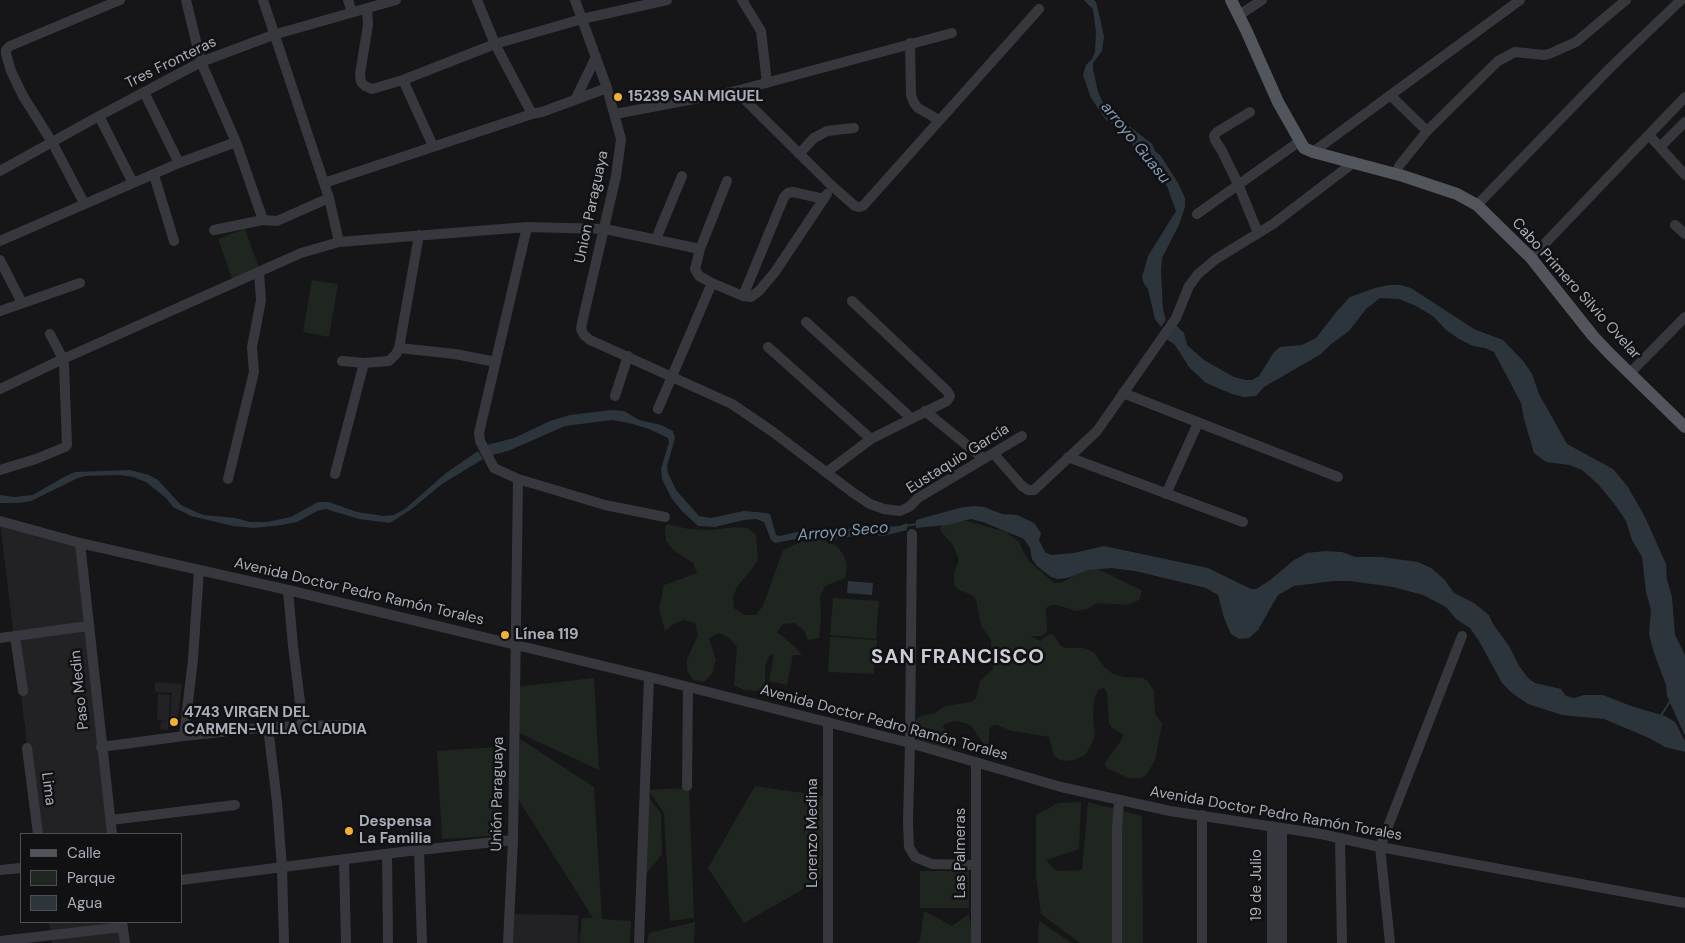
<!DOCTYPE html>
<html>
<head>
<meta charset="utf-8">
<style>
	body { margin:0 }
	#map { position:relative; width:1685px; height:943px; overflow:hidden; background:#161618; font-family:"DM Sans",sans-serif }
	canvas { display:block }
	.legend { position:absolute; left:20px; top:833px; width:162px; height:90px; box-sizing:border-box; background:#111113; border:1px solid #4d4f55; margin:0; padding:6px 9px; list-style:none; font-size:15px; color:#a8adb8 }
	.legend li { display:flex; align-items:center; gap:10px; height:25px }
	.legend b { width:25px; border:1px solid #4d4f55 }
</style>
</head>
<body>
<div id="map">
<canvas width="1685" height="943"></canvas>
<ul class="legend">
<li><b style="height:6px;background:#53555c"></b>Calle</li>
<li><b style="height:14px;background:#1e261f"></b>Parque</li>
<li><b style="height:14px;background:#2c353c"></b>Agua</li>
</ul>
</div>
<script>
const g = document.querySelector('canvas').getContext('2d');
g.lineJoin = 'round';
function fill(path, color) { g.fillStyle = color; g.fill(path, 'evenodd'); }
const toPath = rows => new Path2D(rows.map(r => 'M' + r).join(''));
function trace(path, color, width, dash) { g.strokeStyle = color; g.lineWidth = width; g.lineCap = dash ? 'butt' : 'round'; g.setLineDash(dash || []); g.stroke(path); }
function write(font, color, halo, rows, align = 'center') {
  g.font = font + ' "DM Sans",sans-serif'; g.lineWidth = 5; g.setLineDash([]); g.textBaseline = 'middle'; g.strokeStyle = halo; g.fillStyle = color; for (const [text, x, y, turn = 0] of rows) {
    g.save(); g.translate(x, y); g.rotate((+turn || 0) * Math.PI / 180); g.textAlign = isNaN(turn) ? turn : align; if (halo) g.strokeText(text, 0, 0); g.fillText(text, 0, 0); g.restore();
  }
}
const built = toPath([
	[0,523,80,547,112,834,38,834],
	[155,682,182,684,177,727,169,727,172,693,155,692],
	[158,694,170,695,168,730,160,729,161,722,166,721,157,720],
	[512,914,578,915,578,943,511,943],
	[49,922,122,922,124,943,52,943]
]);
const green = toPath([
	[245,229,259,268,232,278,218,239],
	[312,280,338,284,329,337,303,332],
	[940,520,967,521,1006,532,1019,542,1025,555,1032,564,1054,583,1060,583,1065,581,1090,565,1141,590,1141,595,1139,600,1128,605,1098,603,1087,609,1076,611,1057,605,1051,605,1046,608,1047,631,1042,636,1030,636,1040,641,1049,634,1054,635,1060,645,1065,648,1083,648,1094,652,1104,667,1113,674,1124,677,1143,678,1148,681,1154,691,1155,714,1162,724,1155,760,1146,775,1141,778,1129,778,1108,769,1104,764,1122,739,1123,734,1112,728,1109,723,1107,693,1104,688,1098,690,1094,700,1093,718,1095,735,1091,745,1085,755,1075,760,1064,761,1058,759,1054,755,1049,737,1012,731,996,725,991,726,989,731,989,743,986,748,972,727,968,724,957,721,946,723,942,727,951,735,953,746,952,752,937,752,917,740,915,735,915,723,918,717,935,713,945,706,972,702,976,698,980,681,993,669,991,640,981,625,976,600,972,595,957,589,954,584,954,572,959,560,953,545,941,532],
	[667,524,689,529,712,530,735,527,748,528,756,535,758,560,752,569,737,587,733,597,734,608,744,615,756,615,763,606,783,550,804,540,815,539,827,541,838,547,844,556,847,567,845,578,825,586,820,596,821,619,819,638,808,640,804,630,794,623,783,624,777,632,794,646,802,655,793,655,787,685,769,681,774,655,769,656,765,667,765,690,754,691,744,690,734,685,737,647,729,638,719,633,709,638,716,660,712,674,704,682,693,680,687,670,687,659,698,635,695,623,684,620,674,624,665,631,659,609,664,585,697,573,693,563,673,550,666,541,665,529],
	[833,598,879,601,876,639,830,635],
	[830,637,877,640,874,674,828,672],
	[594,678,599,770,515,731,515,687],
	[514,735,594,787,602,919,631,921,630,943,579,943,582,918,593,918,513,791],
	[499,747,504,835,442,839,437,751],
	[755,786,824,796,821,879,744,923,708,868],
	[689,788,694,918,670,921,664,813,648,790],
	[647,794,661,814,662,854,646,874],
	[1081,802,1079,849,1046,860,1056,871,1082,870,1088,802,1142,816,1143,943,1080,943,1041,914,1036,876,1036,815,1058,803],
	[920,871,969,871,969,908,920,908],
	[924,911,952,926,969,914,973,943,917,943,920,940],
	[1039,921,1072,943,1038,943],
	[695,922,694,943,647,943,649,933]
]);
const water = toPath([
	[1084,0,1094,0,1096,2,1102,27,1104,37,1102,51,1093,63,1093,69,1098,92,1105,107,1152,144,1155,151,1161,156,1178,183,1185,198,1185,207,1179,225,1162,258,1161,271,1163,310,1166,320,1161,327,1155,319,1148,289,1144,284,1142,277,1148,256,1176,211,1167,186,1133,146,1124,129,1106,120,1091,98,1083,75,1086,65,1092,59,1095,52,1096,32,1093,9],
	[1389,285,1400,285,1411,288,1474,329,1503,340,1524,362,1532,374,1539,394,1567,444,1613,469,1628,487,1645,517,1666,564,1667,580,1672,597,1675,635,1685,655,1685,736,1667,696,1666,685,1654,653,1649,634,1651,610,1646,592,1642,557,1632,540,1626,521,1616,506,1598,484,1582,470,1569,465,1546,462,1534,453,1524,419,1521,403,1494,352,1485,348,1473,346,1459,339,1446,330,1433,316,1416,306,1399,299,1380,298,1366,309,1349,331,1330,345,1321,354,1264,387,1256,396,1244,397,1232,394,1206,383,1189,367,1175,345,1165,338,1175,324,1184,333,1187,345,1204,360,1234,377,1246,380,1252,380,1259,376,1274,352,1280,347,1302,345,1316,338,1337,311,1350,297,1375,288],
	[611,410,624,411,639,420,661,425,673,431,675,438,667,466,668,473,676,490,699,516,711,518,744,511,766,513,770,514,776,535,780,536,810,529,826,532,835,532,852,528,900,526,907,523,907,530,883,536,872,534,830,539,813,536,775,543,771,540,764,522,756,519,744,520,715,527,698,526,682,511,672,499,662,479,661,469,669,442,668,438,649,429,629,423,612,420,565,426,508,451,492,455,487,445,514,438,550,421,570,415],
	[478,451,483,459,442,484,413,508,390,523,359,519,326,509,317,511,297,522,282,525,254,528,233,526,191,516,173,507,166,498,146,482,133,477,120,475,85,476,78,478,31,501,19,503,0,503,0,495,14,497,33,495,64,477,75,472,130,470,149,475,158,480,181,505,203,515,236,518,250,522,267,522,291,517,318,502,329,502,357,512,384,516,394,515,405,509,446,473],
	[974,506,984,507,1002,514,1017,515,1034,523,1041,533,1039,540,1045,552,1051,555,1074,553,1104,546,1208,568,1251,589,1256,589,1269,581,1294,560,1307,553,1325,551,1342,552,1355,557,1381,557,1418,562,1431,568,1444,579,1454,593,1474,603,1489,615,1493,624,1509,646,1519,666,1528,678,1535,683,1561,689,1566,696,1574,698,1584,695,1603,695,1631,706,1665,716,1675,722,1685,741,1685,752,1665,747,1649,738,1604,719,1562,715,1528,704,1512,693,1502,683,1479,641,1470,628,1456,619,1446,607,1423,595,1393,587,1350,581,1333,581,1294,586,1278,595,1258,630,1249,638,1239,639,1231,634,1224,618,1218,595,1206,588,1135,571,1111,568,1088,570,1067,578,1058,579,1051,577,1037,566,1032,559,1030,548,1024,539,983,522,971,519,947,525,916,528,916,520,959,508],
	[848,581,873,583,872,595,847,593]
]);
const stream = toPath([
	[905,526,917,524],
	[1660,717,1671,700]
]);
const minor = toPath([
	[186,0,201,62,236,142,263,220],
	[263,0,329,198,339,242],
	[348,0,352,12],
	[477,0,495,44,532,114],
	[575,0,607,88,621,139,616,176,582,323,581,329,584,335,590,340,732,404,773,432,852,492,870,504,884,509,900,511,909,507,918,498,1022,436],
	[742,0,761,31,767,83],
	[367,8,368,25,360,74,361,82,365,86,372,89,403,80,495,44,582,19,667,0],
	[1239,15,1262,0],
	[910,43,911,95,914,103,918,108,939,120],
	[403,80,433,146],
	[736,91,952,33],
	[144,92,179,163],
	[1390,95,1427,131],
	[575,100,596,57],
	[1250,112,1217,132,1214,136,1215,140,1222,151,1238,184,1258,233],
	[615,114,736,91,832,186,855,206,859,207,863,206,1039,9],
	[99,116,133,183],
	[1649,135,1685,175],
	[1660,147,1685,122],
	[1313,152,1520,0],
	[799,154,814,138,827,131,854,128],
	[0,171,99,116,201,62,273,35,396,0],
	[154,175,174,241],
	[1396,175,1399,166,1427,131,1498,61,1515,52,1544,55,1549,54,1576,42,1626,0],
	[727,181,700,249,695,269,699,276,712,283,743,296,784,197,788,193,793,192,824,199],
	[324,183,532,114,542,112,607,88],
	[84,203,52,142,23,96,11,71,6,54,6,50,10,46,120,0],
	[1477,205,1610,68,1681,0],
	[1197,214,1300,141],
	[1675,225,1685,234],
	[214,230,263,220,277,221,329,198],
	[656,239,682,176],
	[0,241,179,163,236,142],
	[1531,258,1685,97],
	[0,260,22,303],
	[743,296,751,297,759,291,775,272,827,194],
	[0,311,80,283],
	[806,322,911,418],
	[768,347,871,439],
	[399,348,455,354,496,362],
	[342,361,364,363,389,361,396,354,399,348,419,235],
	[1629,374,1685,317],
	[0,389,63,359,301,253,339,242,527,227,605,229,700,249],
	[1123,393,1338,477],
	[615,396,628,356],
	[658,409,712,283],
	[925,411,984,459],
	[994,454,1022,486,1028,490,1034,490,1097,431,1176,318,1189,286,1198,274,1216,259,1273,224,1353,163],
	[1068,457,1243,522],
	[0,470,36,459,65,447,67,445,64,364,63,359,50,334],
	[827,472,871,439,947,401,950,396,947,391,852,301],
	[335,474,364,363],
	[228,479,254,372,252,347,261,300,259,273],
	[518,479,605,505,665,517],
	[1166,494,1198,423],
	[0,521,80,543,288,590,649,677,910,743,1061,787,1170,811,1321,834,1380,847,1685,903],
	[912,534,910,743,908,823,909,847,915,857,932,864,976,865],
	[80,543,112,834],
	[288,590,293,646,303,726],
	[15,636,23,691],
	[0,638,88,626],
	[828,722,828,943],
	[268,727,277,802,282,868,284,943],
	[184,736,193,659,199,570],
	[101,747,184,736,268,727,346,725],
	[27,748,38,834],
	[687,786,688,687],
	[1202,815,1202,943],
	[111,820,235,805],
	[1272,826,1272,943],
	[1282,828,1282,943],
	[1340,838,1342,943],
	[419,850,422,943],
	[387,854,388,943],
	[344,860,346,943],
	[0,870,21,868],
	[181,880,401,852,513,840],
	[122,922,125,943],
	[0,941,123,927],
	[508,943,513,840,518,479,494,468,480,441,479,433,527,227],
	[639,943,649,677],
	[976,943,976,762],
	[1117,943,1117,829,1119,800],
	[1390,943,1380,847,1462,636]
]);
const major = toPath([
	[1231,0,1246,30,1278,102,1304,148,1313,152,1403,176,1457,194,1477,205,1531,258,1593,336,1609,353,1685,427]
]);
const markers = [
	[618,97,5,"#f2b134"],
	[505,635,5,"#f2b134"],
	[174,722,5,"#f2b134"],
	[349,831,5,"#f2b134"]
];
const streetNames = [
	["Tres Fronteras",171,63,-26],
	["Union Paraguaya",592,207,-78],
	["Cabo Primero Silvio Ovelar",1576,289,48],
	["Eustaquio García",958,459,-32],
	["Avenida Doctor Pedro Ramón Torales",359,592,13],
	["Paso Medin",80,690,-96],
	["Avenida Doctor Pedro Ramón Torales",884,723,15],
	["Lima",48,789,83],
	["Unión Paraguaya",498,794,-89],
	["Avenida Doctor Pedro Ramón Torales",1276,814,10],
	["Lorenzo Medina",813,833,-90],
	["Las Palmeras",961,853,-90],
	["19 de Julio",1257,885,-90]
];
const poiNames = [
	["15239 SAN MIGUEL",628,97],
	["Línea 119",515,635],
	["4743 VIRGEN DEL",184,713],
	["CARMEN-VILLA CLAUDIA",184,730],
	["Despensa",359,822],
	["La Familia",359,839]
];
const waterNames = [
	["arroyo Guasu",1135,143,51],
	["Arroyo Seco",843,532,-5]
];
const districtNames = [
	["SAN FRANCISCO",958,658]
];
fill(built, '#222225');
fill(green, '#1e261f');
fill(water, '#2c353c');
trace(stream, '#2c353c', 2);
trace(minor, '#37383d', 10);
trace(major, '#53555c', 12);
for (const [x, y, r, color] of markers) { const dot = new Path2D(); dot.arc(x, y, r, 0, 2 * Math.PI); g.fillStyle = color; g.fill(dot); trace(dot, '#111113', 2); }
write('15px', '#a8adb8', '#111113', streetNames);
write('bold 15px', '#a8adb8', '#111113', poiNames, 'left');
write('italic 16px', '#7f9bb3', '#111113', waterNames);
g.letterSpacing = '1px';
write('bold 20px', '#c9ccd4', '#111113', districtNames);
g.letterSpacing = '0px';
</script>
</body>
</html>
